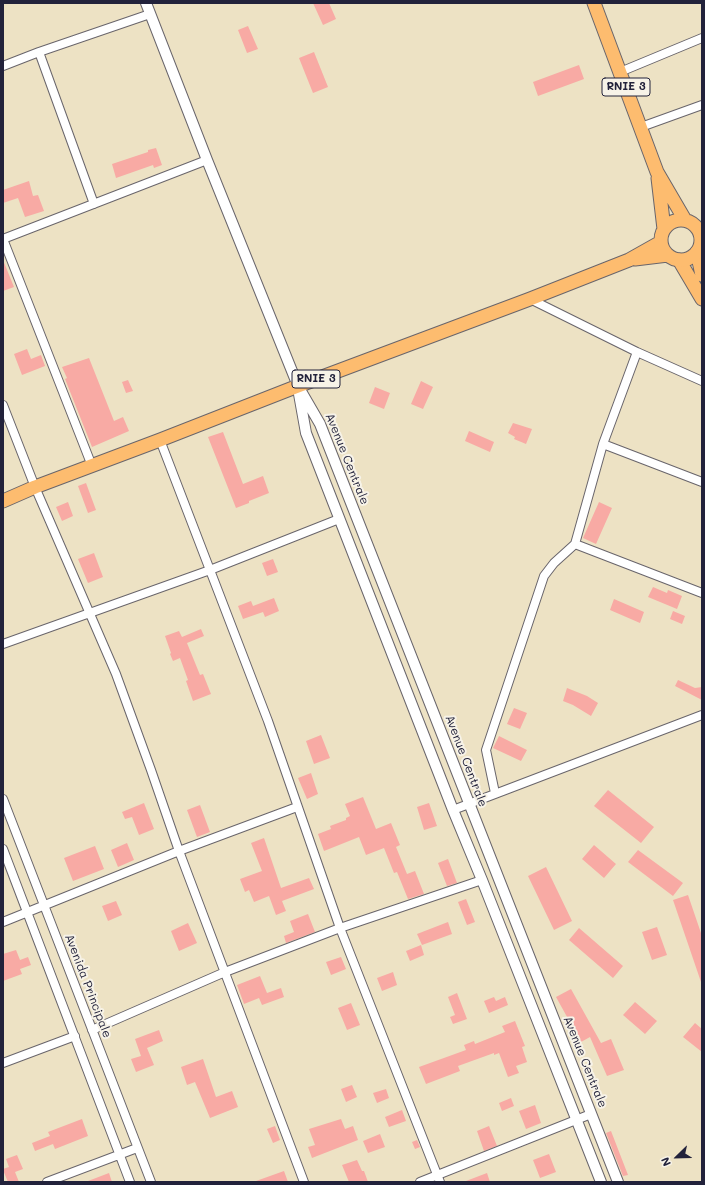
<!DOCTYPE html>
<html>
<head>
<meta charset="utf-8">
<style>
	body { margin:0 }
	#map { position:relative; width:705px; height:1185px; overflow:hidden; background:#ede2c4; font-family:Mali,sans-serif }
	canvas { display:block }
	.frame { position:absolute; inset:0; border:4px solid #22223b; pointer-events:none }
	.north { position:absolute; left:657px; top:1137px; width:40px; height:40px; -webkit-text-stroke:3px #f7f3e8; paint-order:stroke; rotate:247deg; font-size:11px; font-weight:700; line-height:16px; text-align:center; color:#22223b }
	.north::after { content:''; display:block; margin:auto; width:14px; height:18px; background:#22223b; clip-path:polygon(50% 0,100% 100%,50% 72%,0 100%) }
</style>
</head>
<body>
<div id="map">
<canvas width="705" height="1185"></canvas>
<div class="frame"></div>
<div class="north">N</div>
</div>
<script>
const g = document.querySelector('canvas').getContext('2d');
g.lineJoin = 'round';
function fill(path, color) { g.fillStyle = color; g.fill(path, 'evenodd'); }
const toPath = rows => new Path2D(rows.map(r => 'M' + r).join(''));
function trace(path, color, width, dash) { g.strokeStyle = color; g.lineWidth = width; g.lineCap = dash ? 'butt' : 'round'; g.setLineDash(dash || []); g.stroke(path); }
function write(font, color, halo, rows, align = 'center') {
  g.font = font + ' Mali,sans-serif'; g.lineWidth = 4; g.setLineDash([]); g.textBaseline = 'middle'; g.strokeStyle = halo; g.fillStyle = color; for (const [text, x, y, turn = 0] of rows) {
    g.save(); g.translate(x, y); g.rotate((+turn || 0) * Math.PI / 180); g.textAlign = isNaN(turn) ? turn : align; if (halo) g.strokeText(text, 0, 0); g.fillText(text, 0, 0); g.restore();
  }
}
const building = toPath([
	[313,3,329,3,336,19,323,25],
	[248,26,258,49,247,53,238,30],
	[314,52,328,87,313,93,299,58],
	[579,65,584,79,538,96,533,82],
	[156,148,162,165,154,168,153,165,116,178,112,164,148,152,148,150],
	[29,181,33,196,38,195,44,211,25,217,18,198,3,203,3,190],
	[3,260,14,287,3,291],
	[27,349,31,359,41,355,45,366,22,375,14,354],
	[89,358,114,421,123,417,129,431,92,447,65,379,67,378,62,367],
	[128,380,133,391,126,393,122,382],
	[421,381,433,387,423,409,411,404],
	[375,387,390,393,384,409,369,403],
	[513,423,532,429,526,444,514,439,515,437,508,433],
	[469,431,494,442,490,452,465,441],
	[223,432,243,484,263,476,269,493,249,501,249,503,236,508,208,437],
	[86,483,96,510,88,513,78,486],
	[68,502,73,516,62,521,56,507],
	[599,502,612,508,596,544,583,538],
	[94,553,103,577,88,583,78,559],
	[273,559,278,572,267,576,262,563],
	[653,587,667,593,668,590,682,596,677,609,648,597],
	[274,598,279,611,265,617,263,612,243,619,238,606,251,601,253,606],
	[614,599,644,612,640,623,610,610],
	[673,611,685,616,682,624,670,619],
	[201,629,204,636,187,643,200,675,203,674,211,694,193,701,186,681,188,680,180,658,173,661,170,654,171,653,165,636,179,631,182,637],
	[678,680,695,688,702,687,702,700,675,686],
	[567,688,587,696,598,703,591,716,573,705,563,701],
	[514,708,527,713,520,729,507,724],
	[321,735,330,758,314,764,306,741],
	[499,736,527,750,521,761,493,748],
	[311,773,318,794,307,799,298,778],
	[608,790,654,827,641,843,594,806],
	[363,797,376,829,391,823,400,845,396,847,407,874,415,871,424,894,408,899,397,872,394,873,384,848,366,855,359,837,324,851,318,834,331,829,330,826,346,820,346,818,350,816,345,804],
	[144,803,154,829,139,835,132,817,125,819,122,812],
	[429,803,437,826,424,830,417,807],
	[200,805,210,832,197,837,187,810],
	[264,838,281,888,309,878,314,889,282,901,286,911,276,915,269,896,254,902,249,890,245,892,240,879,262,871,251,843],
	[127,843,134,860,118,867,111,850],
	[594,845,616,864,604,878,582,859],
	[95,846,104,869,73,881,64,858],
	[638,850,683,883,673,896,628,862],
	[448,859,457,883,447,886,438,863],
	[546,867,572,921,554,930,528,876],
	[688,895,702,936,701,982,673,900],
	[466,899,475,922,467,925,458,902],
	[116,901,122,915,108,921,102,906],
	[308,914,315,932,286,943,284,936,294,932,290,921],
	[448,922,452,934,422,945,417,934],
	[188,923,197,943,179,951,171,931],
	[657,927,667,955,652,960,642,932],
	[579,928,623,966,613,978,569,940],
	[421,945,424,955,410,961,406,951],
	[16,950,20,960,28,957,31,965,20,969,22,974,3,981,3,954],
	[341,957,346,969,331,975,326,962],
	[393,972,397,985,382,991,377,978],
	[260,976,267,993,281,988,284,997,262,1005,259,998,244,1004,237,985],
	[571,989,601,1043,611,1039,624,1070,607,1076,590,1037,581,1042,556,997],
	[457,993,467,1019,453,1024,450,1017,455,1015,448,997],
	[494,997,496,1001,505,997,508,1005,489,1013,484,1001],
	[635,1002,657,1021,645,1034,623,1015],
	[351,1003,360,1025,347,1030,338,1008],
	[515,1021,525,1046,522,1047,527,1062,516,1066,519,1073,508,1077,499,1053,494,1055,494,1053,458,1066,460,1071,426,1084,419,1067,466,1050,464,1045,474,1041,475,1044,505,1032,502,1026],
	[695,1023,702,1029,702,1052,683,1037],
	[159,1030,163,1041,147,1048,154,1065,136,1072,131,1059,141,1056,135,1039],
	[203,1059,216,1097,232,1091,238,1107,210,1118,195,1082,187,1085,181,1067],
	[352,1085,357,1097,346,1102,341,1089],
	[386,1089,389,1098,377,1103,373,1093],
	[511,1098,514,1106,502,1111,499,1103],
	[535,1105,541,1123,526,1129,519,1111],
	[402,1110,406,1121,389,1127,385,1117],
	[82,1119,88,1136,55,1149,53,1144,35,1151,32,1143,50,1136,48,1132],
	[341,1119,345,1129,353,1126,358,1140,312,1158,308,1147,315,1145,309,1129],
	[275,1126,280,1140,273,1143,267,1129],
	[489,1126,497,1146,484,1151,477,1131],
	[611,1131,628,1175,623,1176,606,1133],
	[380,1134,385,1147,368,1153,363,1141],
	[417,1140,420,1147,415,1149,412,1142],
	[549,1154,556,1172,540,1178,533,1160],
	[17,1155,23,1169,15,1172,19,1182,8,1182,3,1170,3,1169,9,1167,6,1159],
	[357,1160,362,1171,364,1171,368,1182,349,1182,342,1165],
	[284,1171,288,1182,256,1182,256,1181],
	[109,1173,112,1182,88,1182,88,1181],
	[487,1173,490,1182,466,1182,466,1181]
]);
const minor = toPath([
	[39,52,94,204],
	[3,66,39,52,150,14],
	[620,72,702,38],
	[641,127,702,105],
	[700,234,702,233],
	[3,239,92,466],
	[3,239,207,160],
	[530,299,637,352,702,381],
	[3,405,35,487,116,674,151,770,179,851,304,1182],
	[160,440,268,721,340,928,440,1182],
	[603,444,702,482],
	[575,544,702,593],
	[3,644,210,570,339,519],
	[495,793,486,750,544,576,554,563,575,544,603,444,637,352],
	[3,799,151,1182],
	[453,810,702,715],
	[3,849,130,1182],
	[3,922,179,851,297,807],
	[92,1030,225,972,340,928,482,880],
	[3,1063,75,1036],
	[47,1182,137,1148],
	[420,1182,591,1114]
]);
const tertiary = toPath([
	[146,3,207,160,298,386,320,424,618,1182],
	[299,394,306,433,453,810,482,880,601,1182]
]);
const primary = toPath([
	[697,252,702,275],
	[679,260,702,299]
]);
const trunk = toPath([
	[594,3,657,172,685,220],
	[658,178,664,229],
	'661 240a20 20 0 1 1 40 0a20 20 0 1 1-40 0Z',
	[635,259,668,255],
	[3,501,35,487,160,440,298,386,530,299,629,260,661,242]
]);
const shields = [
	[626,87,48],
	[316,379,48]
];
const shieldNames = [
	["RNIE 3",626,87],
	["RNIE 3",316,379]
];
const streetNames = [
	["Avenue Centrale",347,459,68],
	["Avenue Centrale",466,761,69],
	["Avenida Principale",88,986,69],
	["Avenue Centrale",585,1062,68]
];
fill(building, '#f8aaa4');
trace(minor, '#69656b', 10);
trace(tertiary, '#69656b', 12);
trace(primary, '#69656b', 15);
trace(trunk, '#69656b', 15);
trace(minor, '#fff', 8);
trace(tertiary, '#fff', 10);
trace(primary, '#fdbc6f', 13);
trace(trunk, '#fdbc6f', 13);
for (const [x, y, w] of shields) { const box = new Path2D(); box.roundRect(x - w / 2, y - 9, w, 18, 3); g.fillStyle = '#f7f3e8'; g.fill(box); trace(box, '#22223b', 1); }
write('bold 11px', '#22223b', null, shieldNames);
write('12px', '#22223b', '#f7f3e8', streetNames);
</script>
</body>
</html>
